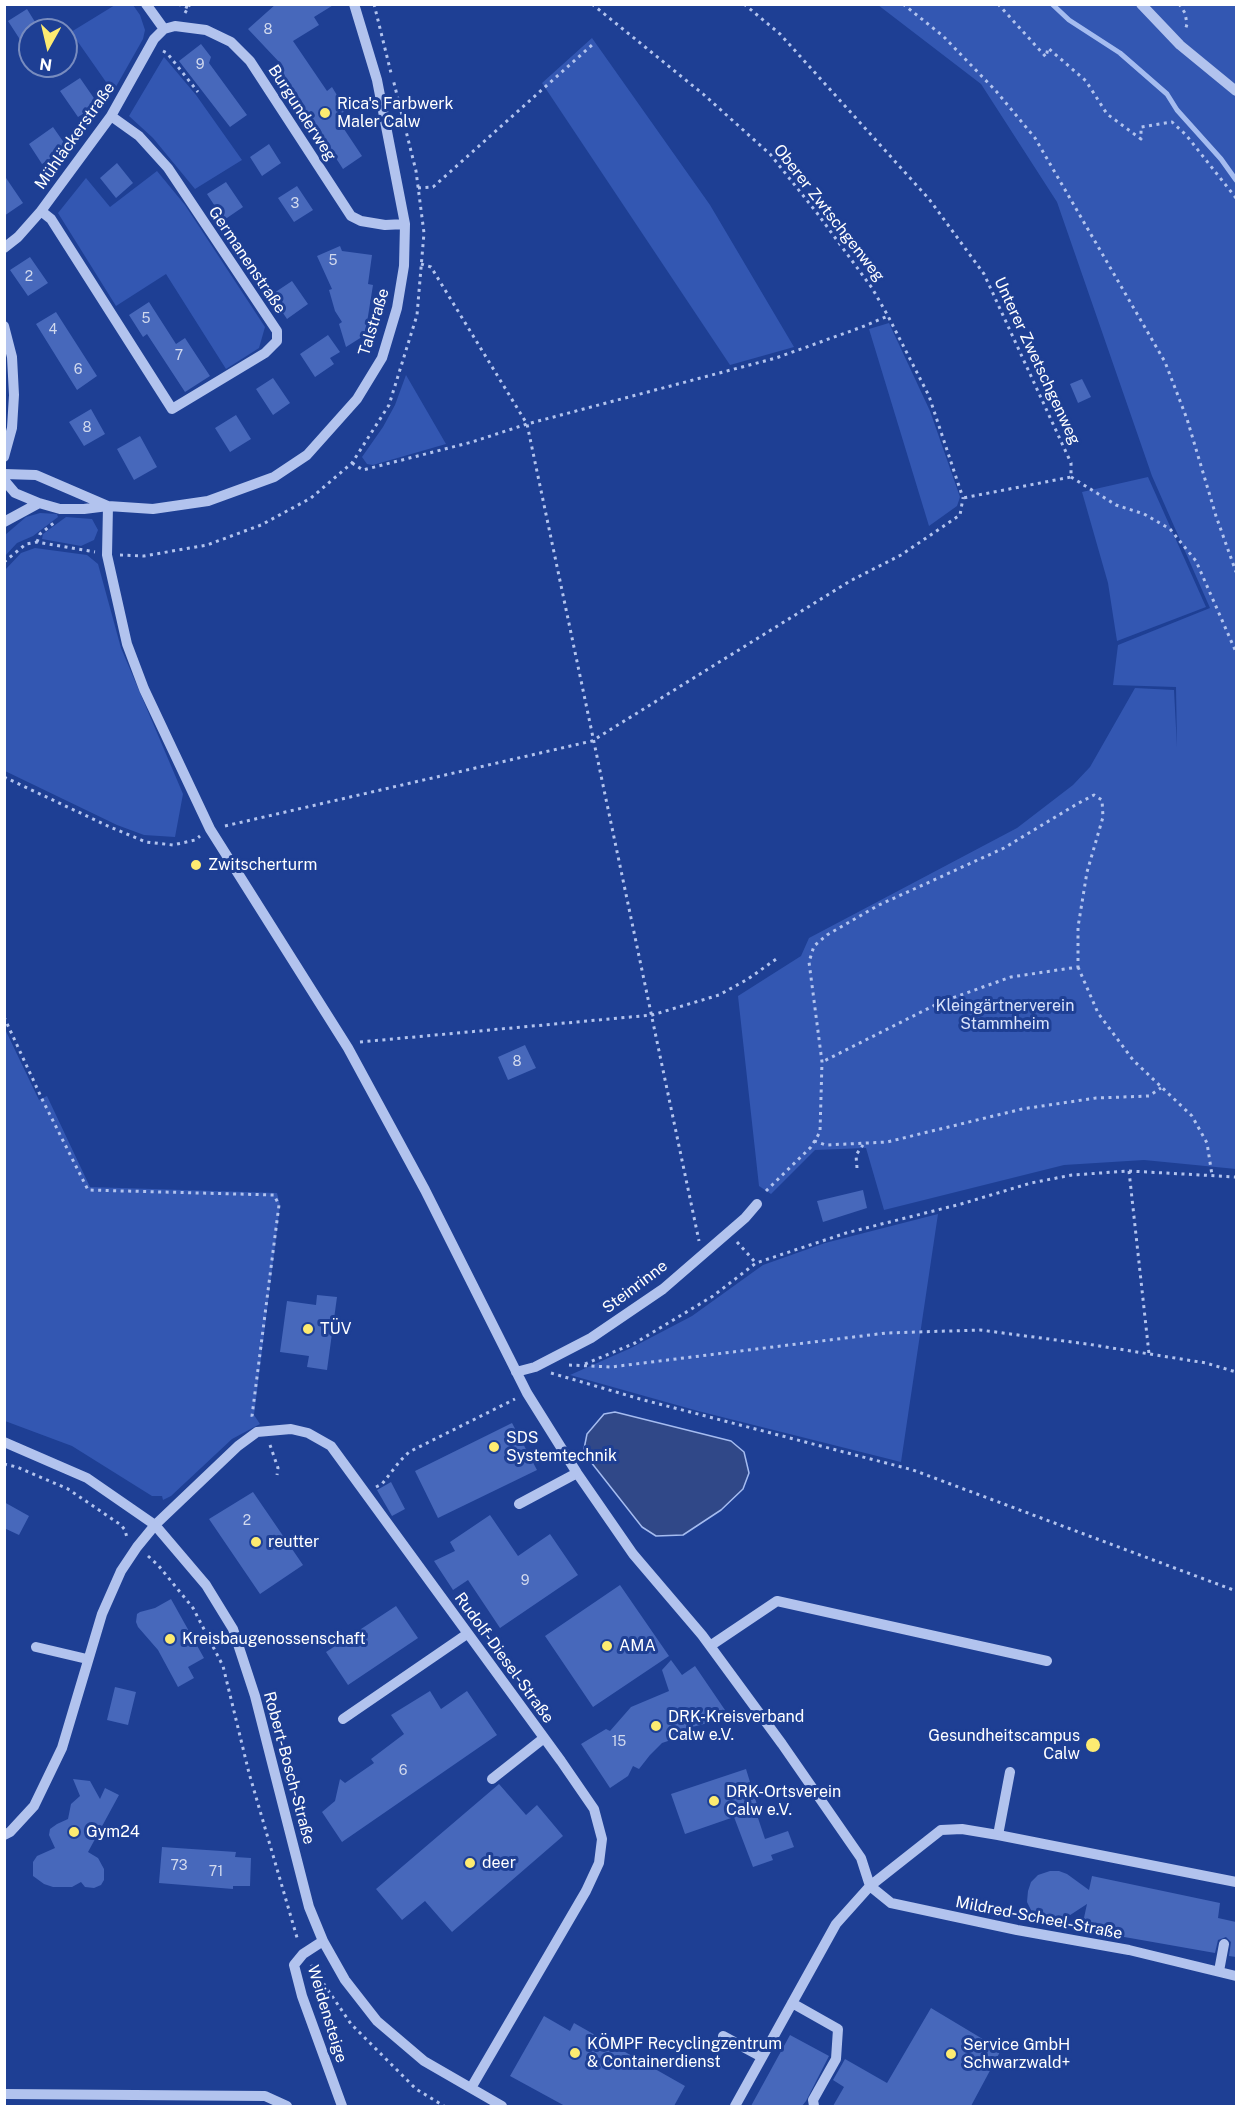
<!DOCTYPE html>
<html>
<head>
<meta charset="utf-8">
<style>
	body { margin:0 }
	#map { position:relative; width:1241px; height:2111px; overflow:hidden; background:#1e3f94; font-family:"Public Sans",sans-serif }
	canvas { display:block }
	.frame { position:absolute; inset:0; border:6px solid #fff; pointer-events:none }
	.north { position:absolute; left:18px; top:18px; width:60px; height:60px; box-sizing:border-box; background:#1e3f94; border:2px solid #788cbf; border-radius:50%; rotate:188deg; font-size:16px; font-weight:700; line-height:24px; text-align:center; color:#fff }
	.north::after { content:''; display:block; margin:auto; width:21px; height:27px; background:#fdeb71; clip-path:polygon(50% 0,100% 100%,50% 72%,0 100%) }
</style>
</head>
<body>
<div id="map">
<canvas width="1241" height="2111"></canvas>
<div class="frame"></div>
<div class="north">N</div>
</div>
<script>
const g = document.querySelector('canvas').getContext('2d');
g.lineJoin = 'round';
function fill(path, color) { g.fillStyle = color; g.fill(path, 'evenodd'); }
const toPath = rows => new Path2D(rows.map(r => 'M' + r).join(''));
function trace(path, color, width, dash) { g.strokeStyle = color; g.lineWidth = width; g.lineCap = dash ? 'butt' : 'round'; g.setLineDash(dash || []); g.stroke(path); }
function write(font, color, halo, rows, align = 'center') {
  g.font = font + ' "Public Sans",sans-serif'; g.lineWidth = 6; g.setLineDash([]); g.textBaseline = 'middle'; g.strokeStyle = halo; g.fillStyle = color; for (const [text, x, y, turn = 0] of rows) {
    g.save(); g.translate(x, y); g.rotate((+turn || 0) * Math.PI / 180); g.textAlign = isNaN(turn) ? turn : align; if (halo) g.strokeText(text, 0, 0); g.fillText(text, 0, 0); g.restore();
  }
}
const green = toPath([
	[115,5,133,5,140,15,145,30,143,39,113,92,71,32],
	[878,5,1236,5,1236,1169,1144,1160,1064,1165,884,1210,866,1148,815,1150,771,1194,759,1186,738,996,801,956,809,938,1017,828,1073,785,1090,767,1135,688,1174,690,1177,747,1176,687,1113,685,1118,645,1210,608,1152,476,1057,202,981,84],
	[592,38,710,205,794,347,730,365,542,83],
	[164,57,196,95,242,160,195,189,153,138,129,116],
	[157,171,185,205,265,327,259,348,226,369,166,274,116,306,58,213,86,178,110,207],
	[889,323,930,411,960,497,957,506,929,526,869,329],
	[406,375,446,444,373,465,367,464,362,457,383,427,395,405],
	[1148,477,1206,607,1117,641,1108,583,1082,492],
	[40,513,57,514,58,517,33,536,17,543,5,556,5,535,26,517],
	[66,517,92,519,98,530,94,540,81,546,42,539,43,534],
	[35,548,87,555,98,564,121,648,183,794,175,837,144,835,117,825,5,771,5,570,21,553],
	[4,1027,39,1100,47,1096,90,1187,277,1193,280,1205,254,1415,260,1424,232,1439,171,1496,163,1500,162,1496,152,1496,72,1446,5,1421],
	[938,1214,901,1462,698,1411,570,1375,631,1348,692,1316,763,1265,825,1243]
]);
const water = toPath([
	[615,1412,731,1441,744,1452,749,1473,743,1489,721,1510,683,1535,656,1536,642,1527,587,1457,584,1449,587,1434,604,1414,615,1412]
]);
const stream = toPath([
	[1052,4,1069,20,1120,53,1167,94,1177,110,1221,159,1236,180]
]);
const building = toPath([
	[276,4,335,4,314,17,319,25,293,41,327,91,332,87,346,110,338,116,342,122,340,123,362,156,343,169,277,67,281,64,248,29],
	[27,9,40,30,30,30,30,55,8,21],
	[201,44,211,57,209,63,247,115,230,127,179,61],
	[80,78,98,104,78,117,60,91],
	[53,127,67,147,42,164,29,144],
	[269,144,281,163,262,176,250,157],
	[117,163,133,183,116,198,100,178],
	[4,175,23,203,4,216],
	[226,182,243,207,224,220,207,194],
	[297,186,313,210,294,222,278,198],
	[340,246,342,251,372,255,368,284,373,285,365,335,346,347,339,324,342,322,335,311,329,290,332,289,317,256],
	[30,257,48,283,28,296,10,270],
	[292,281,308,304,287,319,271,295],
	[149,302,176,344,185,338,210,376,185,392,147,334,143,337,129,315],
	[56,312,97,376,77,390,36,324],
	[328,335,340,352,330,358,334,364,315,377,300,354],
	[273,378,290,403,273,415,256,389],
	[1082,379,1091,397,1078,403,1070,384],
	[91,409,105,434,84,446,69,422],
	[236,415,251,439,230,452,215,428],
	[140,436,157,467,134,480,117,449],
	[525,1045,536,1068,508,1080,498,1057],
	[863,1190,867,1208,823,1222,817,1201],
	[317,1295,337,1297,327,1370,307,1367,309,1356,280,1352,287,1301,316,1305],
	[512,1423,537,1470,438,1518,415,1471],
	[391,1482,405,1509,392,1516,377,1490],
	[253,1492,303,1565,260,1594,209,1519],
	[4,1502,29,1516,19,1535,4,1528],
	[490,1515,518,1556,550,1534,578,1575,500,1628,468,1580,453,1590,434,1561,455,1551,450,1542],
	[620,1585,669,1656,593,1707,545,1636],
	[171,1599,204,1658,188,1667,194,1678,178,1687,158,1650,138,1627,136,1622,137,1614,140,1612,155,1608],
	[396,1606,418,1638,348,1685,326,1652],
	[671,1660,682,1675,695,1666,725,1710,704,1724,692,1727,692,1733,662,1743,650,1755,639,1769,633,1766,628,1776,610,1788,581,1744,606,1729,610,1731,631,1707,669,1691,662,1670],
	[115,1687,136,1692,128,1725,107,1720],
	[430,1691,441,1709,467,1691,497,1735,342,1842,322,1812,335,1801,340,1779,345,1783,374,1763,371,1759,404,1734,391,1715],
	[746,1769,758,1808,755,1809,765,1839,788,1831,794,1847,771,1855,773,1860,753,1867,734,1817,685,1834,671,1794],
	[73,1779,90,1781,100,1799,105,1788,119,1795,88,1852,98,1858,104,1869,104,1880,101,1885,94,1888,85,1887,81,1882,72,1887,53,1887,44,1884,33,1876,33,1862,37,1856,55,1848,49,1835,50,1829,57,1824,68,1819,71,1804,80,1796],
	[499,1784,526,1815,537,1805,563,1836,452,1932,425,1901,402,1920,376,1889],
	[162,1847,236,1852,235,1857,251,1858,250,1886,233,1886,233,1889,159,1883],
	[1050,1871,1059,1871,1067,1874,1089,1890,1092,1876,1220,1903,1218,1918,1236,1922,1236,1957,1229,1956,1231,1942,1226,1937,1218,1940,1215,1953,1113,1935,1082,1927,1087,1904,1061,1921,1041,1919,1032,1912,1027,1902,1028,1891,1031,1882,1038,1875],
	[931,2008,1001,2050,971,2106,833,2106,844,2087,833,2080,845,2059,887,2083],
	[544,2016,570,2031,574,2023,685,2086,674,2106,565,2106,510,2076],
	[790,2035,829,2056,806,2101,802,2106,751,2106]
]);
const path = toPath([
	[178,4,189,8],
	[374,4,391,73],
	[592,4,703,94,770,154,817,213,872,288,888,316,929,396,963,498],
	[744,4,780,34,929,199,984,274,1071,463,1071,477,963,498],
	[903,4,943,36,996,91,1035,138,1165,362,1187,419,1216,516,1236,572],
	[998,4,1046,57,1048,48,1086,81,1107,114,1141,139,1141,127,1172,122,1186,135,1236,198],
	[1179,4,1185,13,1187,24,1185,31],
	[185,13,190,4],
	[163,51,167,53,198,92],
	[418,188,433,187,592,45],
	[421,264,431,267,527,424,699,1241],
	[352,463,363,470,472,442,527,424,776,358,862,327,888,316],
	[1071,477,1116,505,1144,514,1170,529,1196,561,1236,652],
	[37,542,40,534,55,522],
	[120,555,144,556,207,545,261,525,311,498,352,463,389,405,417,315,424,233,416,171,393,79],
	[4,562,26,544,37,542,95,552],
	[4,777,110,827,146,842,173,845,195,840,200,836],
	[225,826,592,741,850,581,901,555,960,515,963,498],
	[1078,967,1098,1013,1133,1060,1192,1116,1207,1143,1212,1175],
	[4,1017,43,1101,88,1190,274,1195,279,1205,252,1416,253,1420],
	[360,1042,652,1015,719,995,748,979,779,957],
	[814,1141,826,1145,887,1142,1022,1109,1096,1098,1149,1096,1161,1088],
	[857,1168,856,1155,863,1145],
	[1129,1171,1149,1354],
	[766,1191,811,1147,820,1132,822,1062,809,962,814,946,827,935,879,905,1004,848,1077,804,1094,795,1102,800,1103,817,1087,872,1078,927,1078,967,1011,977,941,1002,822,1062],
	[737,1242,756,1263],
	[585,1364,635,1343,713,1296,756,1263,846,1233,961,1204,1031,1183,1072,1175,1129,1171,1236,1177],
	[569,1365,611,1367,886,1333,980,1330,1087,1344,1206,1363,1236,1372],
	[551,1373,640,1399,913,1470,1236,1591],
	[270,1445,278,1468,277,1475],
	[4,1464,17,1467,68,1489,121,1525,125,1530,127,1538],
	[376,1487,382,1484,400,1461,409,1452,515,1399],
	[148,1556,158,1565,193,1608,223,1666,249,1773,298,1941],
	[311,1965,351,2024,416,2089,444,2106]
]);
const minor = toPath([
	[1141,4,1180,45,1236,91],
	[164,29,175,26,206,30,231,42,250,61,351,216,361,221,385,225,405,224],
	[41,211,51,219,172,409,265,353,277,341,277,331,168,168,139,136,111,116],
	[4,248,18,237,41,211,111,116,154,39,164,29,146,4],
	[4,326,12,357,14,395,12,428,4,457],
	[4,474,36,475,108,506],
	[4,480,15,493,39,503,60,509,84,509,108,506,153,509,208,501,274,477,307,455,357,399,382,358,397,308,404,266,405,224,377,80,354,4],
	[108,506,107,555,127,644,144,689,210,829,348,1048,425,1190,527,1393,577,1473,633,1554,702,1635,782,1744,861,1858,870,1886,891,1903,1017,1930,1129,1950,1236,1976],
	[4,522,39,503],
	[516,1372,535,1367,591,1338,663,1289,745,1218,757,1204],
	[4,1442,87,1478,155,1525,206,1585,233,1629,255,1696,309,1907,323,1941,345,1980,377,2021,424,2061,502,2106],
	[519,1504,577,1473],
	[710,1646,777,1601,1047,1661],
	[36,1647,87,1659],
	[343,1719,467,1634],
	[492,1779,544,1738],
	[4,1835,10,1832,34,1806,62,1748,102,1614,121,1571,137,1547,155,1525,238,1446,257,1432,291,1429,308,1433,331,1446,561,1761,594,1809,602,1839,599,1863,586,1891,471,2088],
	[998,1835,1010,1772],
	[323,1941,303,1954,294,1965,302,1996,342,2106],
	[1219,1971,1224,1944],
	[792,2003,838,2029,836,2059,813,2100,814,2106],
	[723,2036,762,2057],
	[4,2094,265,2096,287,2106],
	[735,2106,836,1924,870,1886,941,1830,962,1829,998,1835,1236,1882]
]);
const markers = [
	[325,113,6,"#fdeb71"],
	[196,865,6,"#fdeb71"],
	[308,1329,6,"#fdeb71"],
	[494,1447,6,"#fdeb71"],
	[256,1542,6,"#fdeb71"],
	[170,1639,6,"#fdeb71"],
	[607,1646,6,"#fdeb71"],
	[656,1726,6,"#fdeb71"],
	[1093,1745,8,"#fdeb71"],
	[714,1801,6,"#fdeb71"],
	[74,1832,6,"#fdeb71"],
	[470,1863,6,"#fdeb71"],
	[575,2053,6,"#fdeb71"],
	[951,2054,6,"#fdeb71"]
];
const numberNames = [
	["8",268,30],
	["9",200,65],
	["3",295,204],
	["5",333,261],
	["2",29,277],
	["5",146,319],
	["4",53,330],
	["7",179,356],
	["6",78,370],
	["8",87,428],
	["8",517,1062],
	["2",247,1521],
	["9",525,1581],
	["15",619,1742],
	["6",403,1771],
	["73",179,1866],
	["71",216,1872]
];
const poiNames = [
	["Rica's Farbwerk",337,104],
	["Maler Calw",337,122],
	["Zwitscherturm",208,865],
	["TÜV",320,1329],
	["SDS",506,1438],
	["Systemtechnik",506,1456],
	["reutter",268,1542],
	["Kreisbaugenossenschaft",182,1639],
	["AMA",619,1646],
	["DRK-Kreisverband",668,1717],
	["Calw e.V.",668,1735],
	["Gesundheitscampus",1080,1736,"right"],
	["Calw",1080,1754,"right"],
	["DRK-Ortsverein",726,1792],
	["Calw e.V.",726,1810],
	["Gym24",86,1832],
	["deer",482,1863],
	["KÖMPF Recyclingzentrum",587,2044],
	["& Containerdienst",587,2062],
	["Service GmbH",963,2045],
	["Schwarzwald+",963,2063]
];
const streetNames = [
	["Burgunderweg",302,113,57],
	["Mühläckerstraße",75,136,-55],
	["Oberer Zwtschgenweg",829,213,52],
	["Germanenstraße",247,260,56],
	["Talstraße",374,322,-73],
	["Unterer Zwetschgenweg",1037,361,65],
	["Steinrinne",635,1287,-37],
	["Rudolf-Diesel-Straße",504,1658,54],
	["Robert-Bosch-Straße",289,1768,75],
	["Mildred-Scheel-Straße",1039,1918,11],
	["Weidensteige",327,2014,73]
];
const parkNames = [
	["Kleingärtnerverein",1005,1006],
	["Stammheim",1005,1024]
];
fill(green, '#3357b2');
fill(water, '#304888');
trace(water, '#a5bcf0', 1.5);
trace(stream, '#a5bcf0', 5);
fill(building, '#4768bb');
trace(path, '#b2c3ee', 3, [3, 4.5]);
trace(minor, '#b2c3ee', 10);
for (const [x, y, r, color] of markers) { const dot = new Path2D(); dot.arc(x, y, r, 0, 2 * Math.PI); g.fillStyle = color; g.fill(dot); trace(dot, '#1e3f94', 2); }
write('14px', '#d1d9ee', null, numberNames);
write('16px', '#fff', '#1e3f94', poiNames, 'left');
write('16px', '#fff', '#1e3f94', streetNames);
write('16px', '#d8e2fa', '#1e3f94', parkNames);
</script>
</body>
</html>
